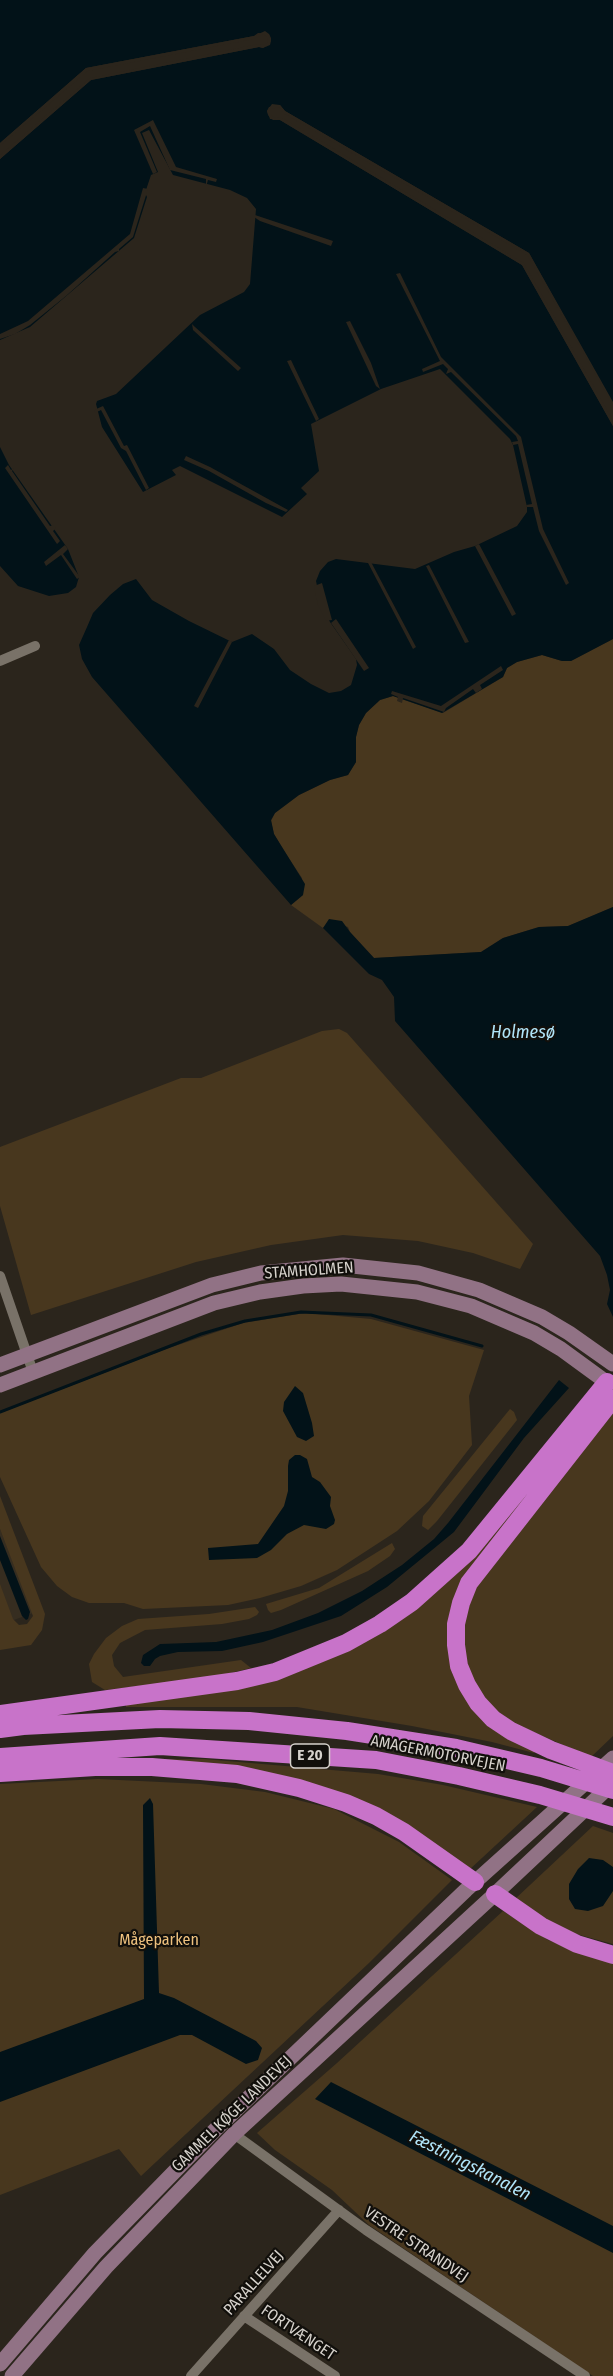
<!DOCTYPE html>
<html>
<head>
<meta charset="utf-8">
<style>
	body { margin:0 }
	canvas { display:block; background:#2b251c }
</style>
</head>
<body>
<canvas width="613" height="2376"></canvas>
<script>
const g = document.querySelector('canvas').getContext('2d');
g.lineJoin = 'round';
function fill(path, color) { g.fillStyle = color; g.fill(path, 'evenodd'); }
const toPath = rows => new Path2D(rows.map(r => 'M' + r).join(''));
function trace(path, color, width, dash) { g.strokeStyle = color; g.lineWidth = width; g.lineCap = dash ? 'butt' : 'round'; g.setLineDash(dash || []); g.stroke(path); }
function write(font, color, halo, rows, align = 'center') {
  g.font = font + ' "Fira Sans Condensed",sans-serif'; g.lineWidth = 4.5; g.setLineDash([]); g.textBaseline = 'middle'; g.strokeStyle = halo; g.fillStyle = color; for (const [text, x, y, turn = 0] of rows) {
    g.save(); g.translate(x, y); g.rotate((+turn || 0) * Math.PI / 180); g.textAlign = isNaN(turn) ? turn : align; if (halo) g.strokeText(text, 0, 0); g.fillText(text, 0, 0); g.restore();
  }
}
const built = toPath([
	[0,1529,33,1613,0,1625]
]);
const green = toPath([
	[613,639,613,907,568,926,539,927,503,938,481,952,374,958,350,932,348,927,331,921,323,928,291,905,303,895,302,878,282,848,274,834,271,821,275,813,299,795,330,780,348,775,356,762,356,737,359,725,366,713,380,700,393,696,443,713,503,677,507,668,517,662,542,655,562,661,571,661],
	[339,1029,347,1033,533,1244,520,1269,473,1253,418,1241,343,1235,271,1245,196,1262,31,1315,0,1206,0,1147,181,1078,201,1078,322,1031],
	[305,1313,371,1319,484,1350,469,1396,472,1445,429,1501,397,1531,337,1570,301,1586,260,1598,228,1605,143,1609,124,1603,89,1603,72,1597,57,1586,41,1567,0,1477,0,1413,169,1348,243,1323],
	[599,1399,453,1606,465,1694,537,1749,534,1753,492,1742,412,1726,297,1707,126,1707,126,1702,221,1690,409,1613],
	[510,1409,514,1412,517,1420,437,1521,428,1530,422,1526,423,1516],
	[613,1412,613,1736,591,1757,515,1724,494,1709,477,1688,466,1667,460,1642,464,1613,476,1583],
	[0,1496,45,1614,42,1630,31,1645,0,1650,0,1584,13,1619,19,1625,27,1624,33,1616,0,1529],
	[392,1543,395,1549,390,1556,368,1571,281,1610,271,1613,268,1610,266,1604,319,1588],
	[255,1607,259,1612,257,1615,249,1619,222,1624,145,1630,120,1643,112,1655,114,1666,123,1677,241,1660,251,1668,209,1678,105,1690,92,1682,89,1664,94,1654,106,1638,122,1626,138,1619,209,1614],
	[204,1759,378,1774,443,1785,537,1807,469,1870,336,1795,107,1760],
	[98,1779,201,1784,265,1792,334,1809,399,1842,452,1880,369,1963,141,2176,119,2149,0,2195,0,1784],
	[593,1826,613,1833,613,1944,561,1930,514,1900],
	[503,1911,548,1940,591,1957,613,1963,613,2376,593,2376,369,2225,332,2190,275,2150,257,2133,337,2063]
]);
const water = toPath([
	[0,0,613,0,613,402,529,253,285,111,280,105,269,107,267,111,268,115,273,120,280,120,522,265,613,426,613,639,571,661,562,661,542,655,517,662,507,668,503,677,442,713,393,696,380,700,366,713,359,725,356,737,356,762,348,775,330,780,299,795,275,813,271,820,274,834,305,884,303,895,291,905,92,677,82,659,79,645,87,627,93,613,110,595,123,584,136,579,152,600,189,621,232,642,252,634,274,649,290,670,311,684,329,693,341,691,351,685,357,665,356,659,330,622,321,604,316,581,320,571,328,562,336,559,415,569,454,552,475,546,517,526,527,512,527,507,513,445,510,439,440,369,381,389,311,424,319,471,301,488,307,494,282,517,180,466,172,470,176,475,143,492,102,427,96,404,97,401,116,394,200,315,244,292,250,284,256,209,247,198,230,190,173,175,149,130,142,133,158,172,151,175,145,193,147,197,134,238,30,327,0,340,0,159,91,80,259,47,263,48,271,41,271,38,269,34,258,33,254,36,86,68,0,143],
	[0,447,9,465,68,549,79,577,76,587,68,593,49,596,18,586,0,566],
	[613,907,613,1317,607,1304,610,1290,607,1275,600,1256,395,1021,394,997,382,980,369,974,323,928,329,919,342,921,350,932,374,958,481,952,503,938,539,927,568,926],
	[559,1380,569,1388,524,1438,454,1532,387,1587,341,1616,263,1642,222,1651,178,1652,160,1656,155,1659,150,1666,144,1666,141,1663,143,1655,160,1644,216,1642,272,1630,318,1613,362,1591,402,1565,434,1539,448,1523],
	[295,1386,303,1393,312,1423,314,1436,306,1441,297,1437,283,1411,284,1402],
	[295,1455,300,1455,307,1459,312,1477,320,1482,331,1497,330,1506,335,1520,334,1524,326,1529,304,1525,287,1534,271,1550,257,1558,209,1560,208,1548,258,1544,284,1506,288,1491,288,1466,289,1460],
	[0,1536,30,1612,28,1619,26,1620,22,1616,0,1560],
	[150,1798,153,1804,159,1993,174,1998,256,2041,262,2048,258,2060,246,2064,192,2035,180,2035,0,2102,0,2052,144,1999,143,1805],
	[589,1858,603,1860,613,1867,613,1891,603,1906,588,1911,575,1909,569,1899,569,1884,578,1869],
	[331,2082,613,2226,613,2253,315,2099]
]);
const pier = toPath([
	[265,31,269,34,271,41,270,45,263,48,259,47,91,80,0,159,0,155,90,78,258,44,263,45,267,43,268,39,264,34,254,39,88,71,0,146,0,143,86,68,254,36],
	[272,104,280,105,285,111,529,253,613,405,527,255,283,113,279,107,271,109,271,114,274,118,281,117,524,263,613,420,613,426,522,265,280,120,270,119,267,111],
	[153,120,176,167,217,179,216,182,208,180,206,187,206,179,170,170,150,126,140,132,157,172,153,174,134,130],
	[143,188,148,189,133,237,119,249,119,251,115,252,66,296,30,325,15,334,0,339,0,334,28,321,130,234],
	[255,215,333,241,331,246,260,221,254,217],
	[400,273,441,357,521,437,543,529,569,583,566,585,539,531,533,507,527,507,526,505,532,504,518,444,513,445,512,442,518,441,516,436,451,372,446,374,448,369,443,364,423,372,422,369,440,361,396,274],
	[350,321,371,363,380,389,376,386,346,322],
	[192,324,195,327,241,368,238,371,193,330],
	[291,360,319,419,316,421,287,361],
	[103,406,124,446,127,445,149,488,146,490,126,451,121,448,101,410,95,413,94,410],
	[186,456,210,467,288,510,286,512,266,503,209,471,184,460],
	[8,465,11,470,14,468,12,471,50,526,54,525,56,528,53,531,60,541,57,544,5,468],
	[479,544,516,614,512,616,475,546],
	[65,545,68,549,63,554,80,577,77,579,61,555,46,566,44,562],
	[367,561,371,562,416,647,413,649],
	[429,565,469,642,465,643,426,566],
	[322,583,332,620,326,621,318,605,314,586],
	[336,619,369,668,364,671,331,623],
	[229,640,232,642,198,708,194,706],
	[501,666,503,670,480,685,482,689,476,693,473,689,446,708,444,712,403,698,402,703,397,701,398,697,391,694,392,691,441,706]
]);
const stream = toPath([
	[0,1412,201,1334,245,1321,301,1312,371,1315,482,1346]
]);
const street = toPath([
	[0,661,35,646],
	[0,1276,33,1372],
	[234,2134,366,2230,585,2376],
	[244,2316,335,2376],
	[191,2376,339,2210]
]);
const secondary = toPath([
	[0,1365,212,1285,261,1273,343,1265,418,1273,479,1290,542,1317,569,1333,613,1364],
	[0,1385,214,1303,260,1292,303,1286,341,1284,417,1292,471,1306,534,1333,561,1349,613,1387],
	[0,2364,95,2253,217,2128,466,1890,613,1758],
	[12,2376,106,2267,234,2134,495,1894,613,1783]
]);
const highway = toPath([
	[613,1399,469,1583,461,1603,456,1624,456,1645,459,1666,467,1685,478,1703,493,1719,511,1731,551,1750,613,1773],
	[0,1714,237,1681,275,1672,346,1643,380,1624,412,1602,469,1551,607,1382],
	[0,1729,23,1726,160,1719,249,1721,347,1731,456,1748,541,1768,613,1790],
	[0,1757,160,1746,376,1760,459,1776,540,1795,613,1817],
	[0,1773,95,1767,152,1767,237,1774,299,1788,346,1803,376,1816,404,1832,475,1882],
	[495,1894,541,1926,577,1944,613,1955]
]);
const shields = [
	[310,1756,39]
];
const shieldNames = [
	["E 20",310,1756]
];
const streetNames = [
	["STAMHOLMEN",309,1271,-4],
	["AMAGERMOTORVEJEN",438,1754,11],
	["GAMMEL KØGE LANDEVEJ",232,2114,-44],
	["VESTRE STRANDVEJ",416,2245,34],
	["PARALLELVEJ",254,2283,-48],
	["FORTVÆNGET",298,2333,34]
];
const parkNames = [
	["Mågeparken",159,1941]
];
const waterNames = [
	["Holmesø",523,1033],
	["Fæstningskanalen",470,2166,27]
];
fill(built, '#362d20');
fill(green, '#48371e');
fill(water, '#021218');
fill(pier, '#2b251c');
trace(stream, '#021218', 3);
trace(street, '#797268', 10);
trace(secondary, '#917285', 15);
trace(highway, '#c873c9', 18);
for (const [x, y, w] of shields) { const box = new Path2D(); box.roundRect(x - w / 2, y - 12, w, 24, 4.5); g.fillStyle = '#110f0b'; g.fill(box); trace(box, '#d5d1cb', 1.5); }
write('bold 15px', '#d5d1cb', null, shieldNames);
write('16px', '#d5d1cb', '#110f0b', streetNames);
write('16px', '#eec17e', '#110f0b', parkNames);
write('italic 18px', '#b0e4f8', '#110f0b', waterNames);
</script>
</body>
</html>
